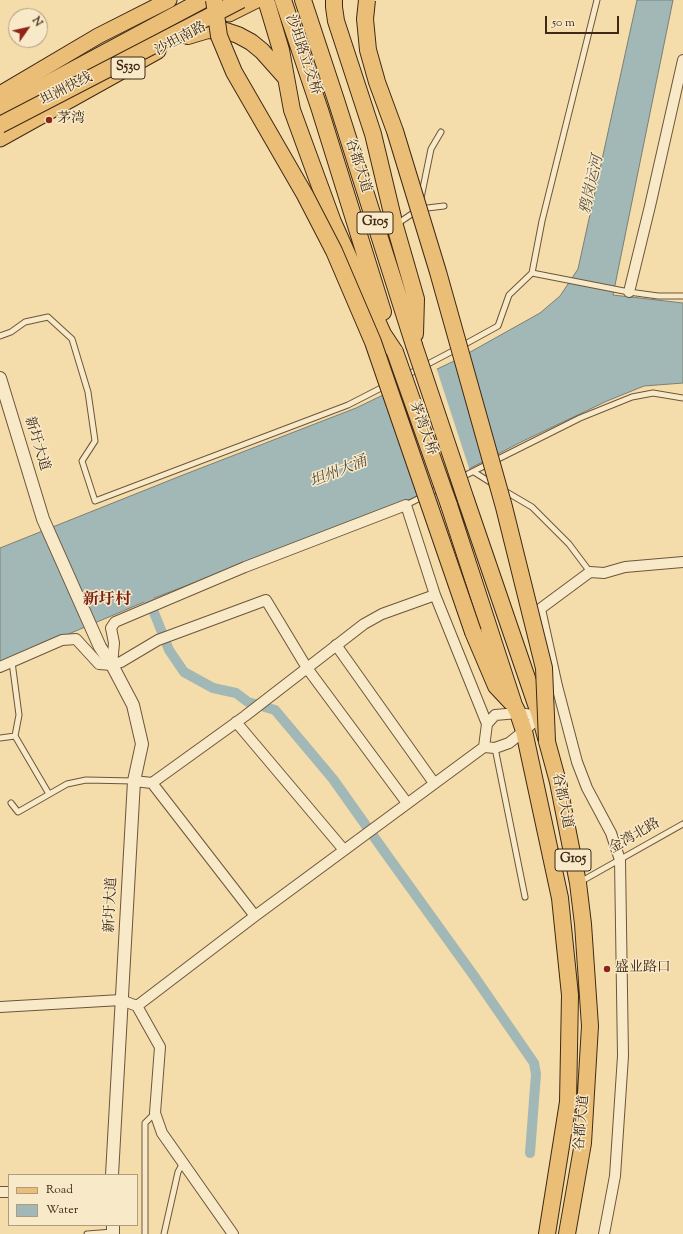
<!DOCTYPE html>
<html>
<head>
<meta charset="utf-8">
<style>
	body { margin:0 }
	#map { position:relative; width:683px; height:1234px; overflow:hidden; background:#f5ddab; font-family:"Sorts Mill Goudy",serif }
	canvas { display:block }
	.legend { position:absolute; left:8px; top:1174px; width:130px; height:52px; box-sizing:border-box; background:#f8e9c8; border:1px solid #ae9c81; margin:0; padding:5px 7px; list-style:none; font-size:12px; color:#3e2916 }
	.legend li { display:flex; align-items:center; gap:8px; height:20px }
	.legend b { width:20px; border:1px solid #ae9c81 }
	.north { position:absolute; left:8px; top:8px; width:40px; height:40px; box-sizing:border-box; background:#f8e9c8; border:1px solid #ae9c81; border-radius:50%; rotate:56deg; font-size:11px; font-weight:700; line-height:16px; text-align:center; color:#3e2916 }
	.north::after { content:''; display:block; margin:auto; width:14px; height:18px; background:#8f2418; clip-path:polygon(50% 0,100% 100%,50% 72%,0 100%) }
	.scale { position:absolute; left:545px; top:16px; width:74px; height:18px; box-sizing:border-box; border:2px solid #3e2916; border-top:0; padding-left:5px; font-size:12px; line-height:14px; white-space:nowrap; color:#3e2916; -webkit-text-stroke:3px #f8e9c8; paint-order:stroke }
</style>
</head>
<body>
<div id="map">
<canvas width="683" height="1234"></canvas>
<ul class="legend">
<li><b style="height:5px;background:#eabe76"></b>Road</li>
<li><b style="height:11px;background:#a2b8b6"></b>Water</li>
</ul>
<div class="north">N</div>
<div class="scale">50 m</div>
</div>
<script>
const g = document.querySelector('canvas').getContext('2d');
g.lineJoin = 'round';
function fill(path, color) { g.fillStyle = color; g.fill(path, 'evenodd'); }
const toPath = rows => new Path2D(rows.map(r => 'M' + r).join(''));
function trace(path, color, width, dash) { g.strokeStyle = color; g.lineWidth = width; g.lineCap = dash ? 'butt' : 'round'; g.setLineDash(dash || []); g.stroke(path); }
function write(font, color, halo, rows, align = 'center') {
  g.font = font + ' "Sorts Mill Goudy","Noto Serif SC",serif'; g.lineWidth = 3; g.setLineDash([]); g.textBaseline = 'middle'; g.strokeStyle = halo; g.fillStyle = color; for (const [text, x, y, turn = 0] of rows) {
    g.save(); g.translate(x, y); g.rotate((+turn || 0) * Math.PI / 180); g.textAlign = isNaN(turn) ? turn : align; if (halo) g.strokeText(text, 0, 0); g.fillText(text, 0, 0); g.restore();
  }
}
const water = toPath([
	[637,0,673,0,613,295,683,303,683,383,644,386,607,401,521,442,409,500,149,600,0,663,0,548,183,475,356,408,456,360,540,313,560,296,578,269,637,0]
]);
const pier = toPath([
	[436,367,470,471,427,493,392,389]
]);
const canal = toPath([
	[149,600,169,650,184,672,213,688,236,693,248,702,275,710,333,779,389,858,474,976,534,1063,536,1074,530,1153]
]);
const service = toPath([
	[421,198,431,149,441,132],
	[397,224,419,209,444,206],
	[532,273,629,292,658,296,683,296],
	[0,336,11,332,25,322,48,317,72,339,88,392,95,441,82,461,95,501,348,405,385,386],
	[405,376,447,354,498,326,509,295,532,273,542,221,597,0],
	[474,472,493,484],
	[503,490,532,507,569,544,590,572],
	[406,505,580,418,632,397,653,393,683,398],
	[12,662,19,715,15,736,49,794],
	[0,738,15,736],
	[495,748,525,897],
	[11,803,18,812,67,784,86,780,134,781],
	[580,882,683,824],
	[87,1234,113,1232],
	[145,1234,145,1123,155,1113],
	[164,1234,178,1172,183,1163]
]);
const minor = toPath([
	[629,292,650,206,683,60],
	[336,645,434,783],
	[112,665,114,643,111,628,115,622,245,567,406,505,435,595,487,724],
	[0,667,62,640,76,639,99,664,112,665,121,662,158,640,266,600,307,668,407,803],
	[236,722,344,850],
	[134,781,152,783,245,716,364,624,382,614,435,595],
	[152,783,255,916],
	[137,1006,160,1047,155,1113,162,1133,233,1234],
	[0,1007,121,1000,137,1006,255,916,484,747,495,748,509,743,524,731,540,716,518,713,495,715,487,724,484,747],
	[0,1192,9,1192],
	[604,1234,615,1176,623,1056,620,860,611,833,587,788,577,762,557,686,540,609,590,572,604,573,625,567,683,562]
]);
const tertiary = toPath([
	[0,378,43,519,100,647,112,665,133,705,142,744,134,781,112,1175],
	[113,1225,113,1234]
]);
const primary = toPath([
	[229,14,257,0],
	[0,94,98,36,169,0],
	[0,139,158,51]
]);
const trunk = toPath([
	[266,0,281,50,292,110,333,222,383,334,395,352],
	[283,0,320,110,383,312],
	[303,0,336,100,414,345],
	[334,0,334,7,336,21,373,134,395,226,416,299,415,334],
	[188,36,208,30,226,31,238,35,251,42,262,51,286,78],
	[0,109,203,0],
	[466,500,540,716,558,782,578,883,583,924,590,1026,583,1143,567,1234],
	[449,505,514,705,518,713,524,731,560,898,570,995,568,1102,547,1234],
	[473,632,496,686,511,702]
]);
const trunkBridge = toPath([
	[214,0,219,36,234,72,305,195,334,251,373,342,473,632],
	[367,0,365,19,368,50,377,82,395,131,438,272,504,507,544,668,547,741],
	[0,125,241,0],
	[414,345,466,500],
	[395,352,449,505]
]);
const markers = [
	[49,120,4,"#8f2418"],
	[607,969,4,"#8f2418"]
];
const shields = [
	[128,68,34],
	[375,223,36],
	[573,860,36]
];
const shieldNames = [
	["S530",128,68],
	["G105",375,223],
	["G105",573,860]
];
const streetNames = [
	["沙坦南路",181,40,-28],
	["沙坦路立交桥",302,55,71],
	["坦洲快线",67,90,-27],
	["谷都大道",357,166,72],
	["茅湾大桥",422,429,70],
	["新圩大道",36,444,73],
	["谷都大道",561,801,78],
	["金湾北路",635,837,-30],
	["新圩大道",112,905,-87],
	["谷都大道",583,1123,-85]
];
const poiNames = [
	["茅湾",57,120],
	["盛业路口",615,969]
];
const waterNames = [
	["鸦岗运河",593,185,-77],
	["坦州大涌",339,473,-22]
];
const quarterNames = [
	["新圩村",107,601]
];
fill(water, '#a2b8b6');
trace(water, '#7a7f76', 1);
fill(pier, '#f5ddab');
trace(canal, '#a2b8b6', 10);
trace(service, '#6c563b', 7);
trace(minor, '#6c563b', 12);
trace(tertiary, '#6c563b', 14);
trace(primary, '#3e2916', 17);
trace(trunk, '#3e2916', 18);
trace(service, '#f8e9c8', 5);
trace(minor, '#f8e9c8', 10);
trace(tertiary, '#f8e9c8', 12);
trace(primary, '#eabe76', 15);
trace(trunk, '#eabe76', 16);
trace(trunkBridge, '#3e2916', 18, []);
trace(trunkBridge, '#eabe76', 16);
for (const [x, y, r, color] of markers) { const dot = new Path2D(); dot.arc(x, y, r, 0, 2 * Math.PI); g.fillStyle = color; g.fill(dot); trace(dot, '#f8e9c8', 1.5); }
for (const [x, y, w] of shields) { const box = new Path2D(); box.roundRect(x - w / 2, y - 11, w, 22, 3); g.fillStyle = '#f8e9c8'; g.fill(box); trace(box, '#3e2916', 1); }
write('bold 13px', '#3e2916', null, shieldNames);
write('14px', '#3e2916', '#f8e9c8', streetNames);
write('14px', '#3e2916', '#f8e9c8', poiNames, 'left');
write('italic 15px', '#574d3e', '#f8e9c8', waterNames);
write('bold 16px', '#7a1f14', '#f8e9c8', quarterNames);
</script>
</body>
</html>
